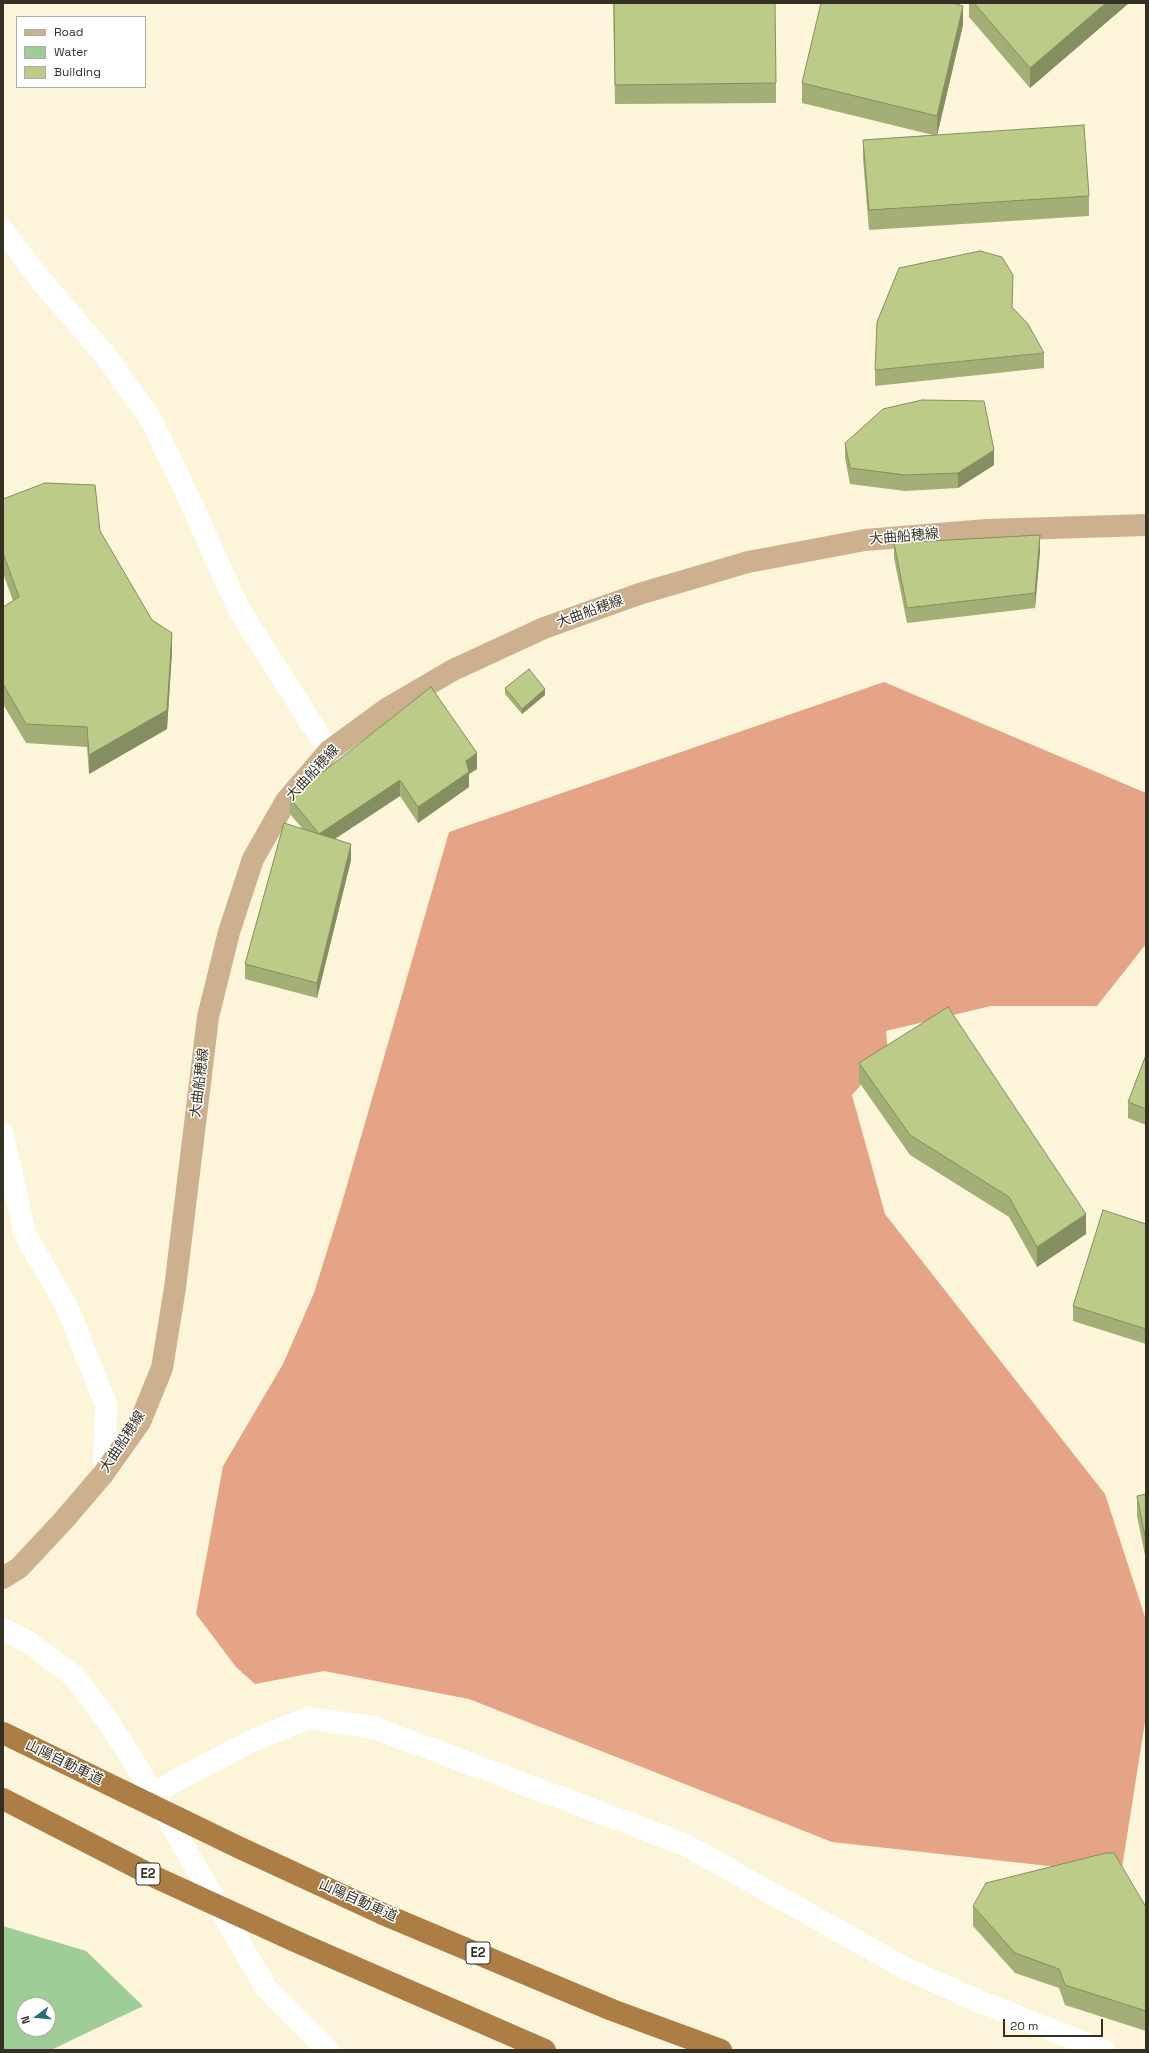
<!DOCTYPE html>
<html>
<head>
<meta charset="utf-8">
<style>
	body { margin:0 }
	#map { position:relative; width:1149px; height:2053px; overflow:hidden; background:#fdf5d9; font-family:"Space Grotesk",sans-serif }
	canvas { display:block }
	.frame { position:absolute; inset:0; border:4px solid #343023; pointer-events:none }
	.legend { position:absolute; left:16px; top:16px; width:130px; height:72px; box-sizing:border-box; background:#fff; border:1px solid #aeaca7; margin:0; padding:5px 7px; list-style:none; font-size:12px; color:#343023 }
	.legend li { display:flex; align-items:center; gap:8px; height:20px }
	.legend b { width:20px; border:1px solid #aeaca7 }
	.north { position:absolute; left:16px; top:1997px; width:40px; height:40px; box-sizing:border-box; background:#fff; border:1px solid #aeaca7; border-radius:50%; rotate:254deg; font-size:11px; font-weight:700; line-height:16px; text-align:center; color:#343023 }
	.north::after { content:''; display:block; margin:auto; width:14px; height:18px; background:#276d7b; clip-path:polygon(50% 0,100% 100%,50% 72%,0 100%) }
	.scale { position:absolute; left:1003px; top:2019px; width:100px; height:18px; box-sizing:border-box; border:2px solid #343023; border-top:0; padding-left:5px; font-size:12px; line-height:14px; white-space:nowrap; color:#343023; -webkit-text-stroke:3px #fff; paint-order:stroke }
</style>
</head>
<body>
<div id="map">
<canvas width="1149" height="2053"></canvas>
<div class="frame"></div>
<ul class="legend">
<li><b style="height:5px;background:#cdb18f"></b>Road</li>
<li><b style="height:11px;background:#9ecd98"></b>Water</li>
<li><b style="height:11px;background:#bdcb89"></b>Building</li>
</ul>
<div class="north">N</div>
<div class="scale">20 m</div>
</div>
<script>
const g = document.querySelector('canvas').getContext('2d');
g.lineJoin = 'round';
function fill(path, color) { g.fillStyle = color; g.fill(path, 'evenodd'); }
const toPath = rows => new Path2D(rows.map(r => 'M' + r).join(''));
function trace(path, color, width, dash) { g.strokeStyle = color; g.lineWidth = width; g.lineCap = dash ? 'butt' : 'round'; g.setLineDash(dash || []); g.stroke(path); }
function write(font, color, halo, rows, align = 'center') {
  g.font = font + ' "Space Grotesk","Noto Sans JP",sans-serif'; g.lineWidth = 3; g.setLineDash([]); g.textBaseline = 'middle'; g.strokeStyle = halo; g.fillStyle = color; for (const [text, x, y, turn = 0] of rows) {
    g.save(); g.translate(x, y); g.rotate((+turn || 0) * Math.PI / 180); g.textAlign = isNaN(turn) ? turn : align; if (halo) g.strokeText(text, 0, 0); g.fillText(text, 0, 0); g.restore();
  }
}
const forest = toPath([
	[884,682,1146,793,1146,944,1097,1006,991,1006,886,1031,888,1054,852,1095,885,1214,1105,1494,1146,1620,1146,1716,1121,1874,832,1842,469,1699,324,1671,255,1684,236,1667,196,1614,223,1466,283,1364,314,1293,341,1206,449,832]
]);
const water = toPath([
	[3,1926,86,1951,143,2006,51,2050,3,2050],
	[24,2005,48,2005,48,2029,24,2029]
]);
const minor = toPath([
	[3,230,39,278,105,355,152,421,186,492,238,608,329,751],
	[3,1135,25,1234,67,1307,106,1404,104,1473],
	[3,1629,27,1641,74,1676,110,1724,153,1793,266,1988,328,2050],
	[153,1793,255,1739,309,1718,375,1728,684,1844,905,1968,969,1997,1103,2050]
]);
const major = toPath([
	[3,1578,19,1568,63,1521,104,1473,140,1422,162,1368,175,1288,208,1017,229,932,253,859,286,801,329,751,388,708,453,670,544,628,639,594,748,562,865,540,987,530,1146,525]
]);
const highway = toPath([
	[3,1733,238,1847,383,1914,612,2010,721,2050],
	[3,1799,157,1878,297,1942,545,2050]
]);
const wall = toPath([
	[613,3,776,83,776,103,615,104],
	[969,3,1129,3,1030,88,969,17],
	[963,25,937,135,1089,196,1089,216,869,230,863,159,863,140,933,135,802,103,802,83],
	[1044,353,1044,368,875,386,875,370],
	[845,443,994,465,958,488,905,491,850,484,845,458],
	[3,499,100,531,152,620,172,652,167,729,89,774,87,747,26,743,3,704,3,607,13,601,3,573],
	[894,543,1040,551,1035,608,907,623,894,558],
	[431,687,477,769,469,774,469,787,418,823,400,796,335,839,351,860,317,998,245,979,245,964,302,828,290,814,290,798],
	[505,688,545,695,522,714,505,694],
	[1146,1055,1146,1125,1128,1118,1128,1102],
	[859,1063,1086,1234,1037,1267,1009,1217,910,1155,859,1082],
	[1146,1224,1146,1344,1073,1321,1073,1306],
	[1146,1494,1146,1560,1137,1516,1137,1496],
	[973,1906,1146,1907,1146,2031,1065,2005,1059,1988,1015,1973,973,1926]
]);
const shadedWall = toPath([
	[1106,3,1129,3,1030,88,1030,68],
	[963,6,963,25,937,136,937,116],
	[994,450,994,465,958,488,958,473],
	[1040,535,1040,551,1035,608,1035,593],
	[172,633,172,652,167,729,89,774,89,755],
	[545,689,545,695,522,714,522,709],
	[477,753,477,769,469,774,469,787,418,823,418,807,466,761],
	[400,780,400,796,319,849,319,834],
	[351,844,351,860,317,998,317,983],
	[1086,1214,1086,1234,1037,1267,1037,1247]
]);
const building = toPath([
	[614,3,775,3,776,83,615,85,614,3],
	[821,3,953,3,963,6,937,116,802,83,821,3],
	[974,3,1106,3,1030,68,974,3],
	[1084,125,1089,196,869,210,863,140,1084,125],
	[980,251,1002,257,1013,275,1012,307,1028,324,1044,353,875,370,877,322,899,268,980,251],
	[922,400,984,401,994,450,958,473,905,475,850,468,845,443,883,409,922,400],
	[45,483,95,485,100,531,152,620,172,633,167,710,89,755,87,727,26,724,3,684,3,607,19,597,3,553,3,499,45,483],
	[1040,535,1035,593,907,608,894,543,1040,535],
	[529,669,545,689,522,709,505,688,529,669],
	[431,687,477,753,466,761,469,772,418,807,400,780,319,834,290,798,431,687],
	[284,823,351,844,317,983,245,964,284,823],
	[948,1007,1086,1214,1037,1247,1009,1197,910,1135,859,1063,948,1007],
	[1146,1055,1146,1109,1128,1102,1146,1055],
	[1103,1210,1146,1224,1146,1329,1073,1306,1103,1210],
	[1146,1494,1146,1541,1137,1496,1146,1494],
	[1106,1853,1114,1853,1146,1907,1146,2011,1065,1985,1059,1969,1015,1953,973,1906,986,1883,1106,1853]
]);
const shields = [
	[148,1874,24],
	[478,1953,24]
];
const shieldNames = [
	["E2",148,1874],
	["E2",478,1953]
];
const streetNames = [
	["大曲船穂線",904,537,-5],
	["大曲船穂線",590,612,-20],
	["大曲船穂線",313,773,-47],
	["大曲船穂線",200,1083,-83],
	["大曲船穂線",123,1442,-57],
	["山陽自動車道",64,1763,26],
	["山陽自動車道",358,1901,24]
];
fill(forest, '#e5a485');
fill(water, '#9ecd98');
trace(minor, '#fff', 22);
trace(major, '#cdb18f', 22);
trace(highway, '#ac7d44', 22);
fill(wall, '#a3af76');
fill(shadedWall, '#848e60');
fill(building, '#bdcb89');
trace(building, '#848e60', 1);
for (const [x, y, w] of shields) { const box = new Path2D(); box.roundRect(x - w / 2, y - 11, w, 22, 3); g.fillStyle = '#fff'; g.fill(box); trace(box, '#343023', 1); }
write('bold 13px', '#343023', null, shieldNames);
write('14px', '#343023', '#fff', streetNames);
</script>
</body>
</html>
